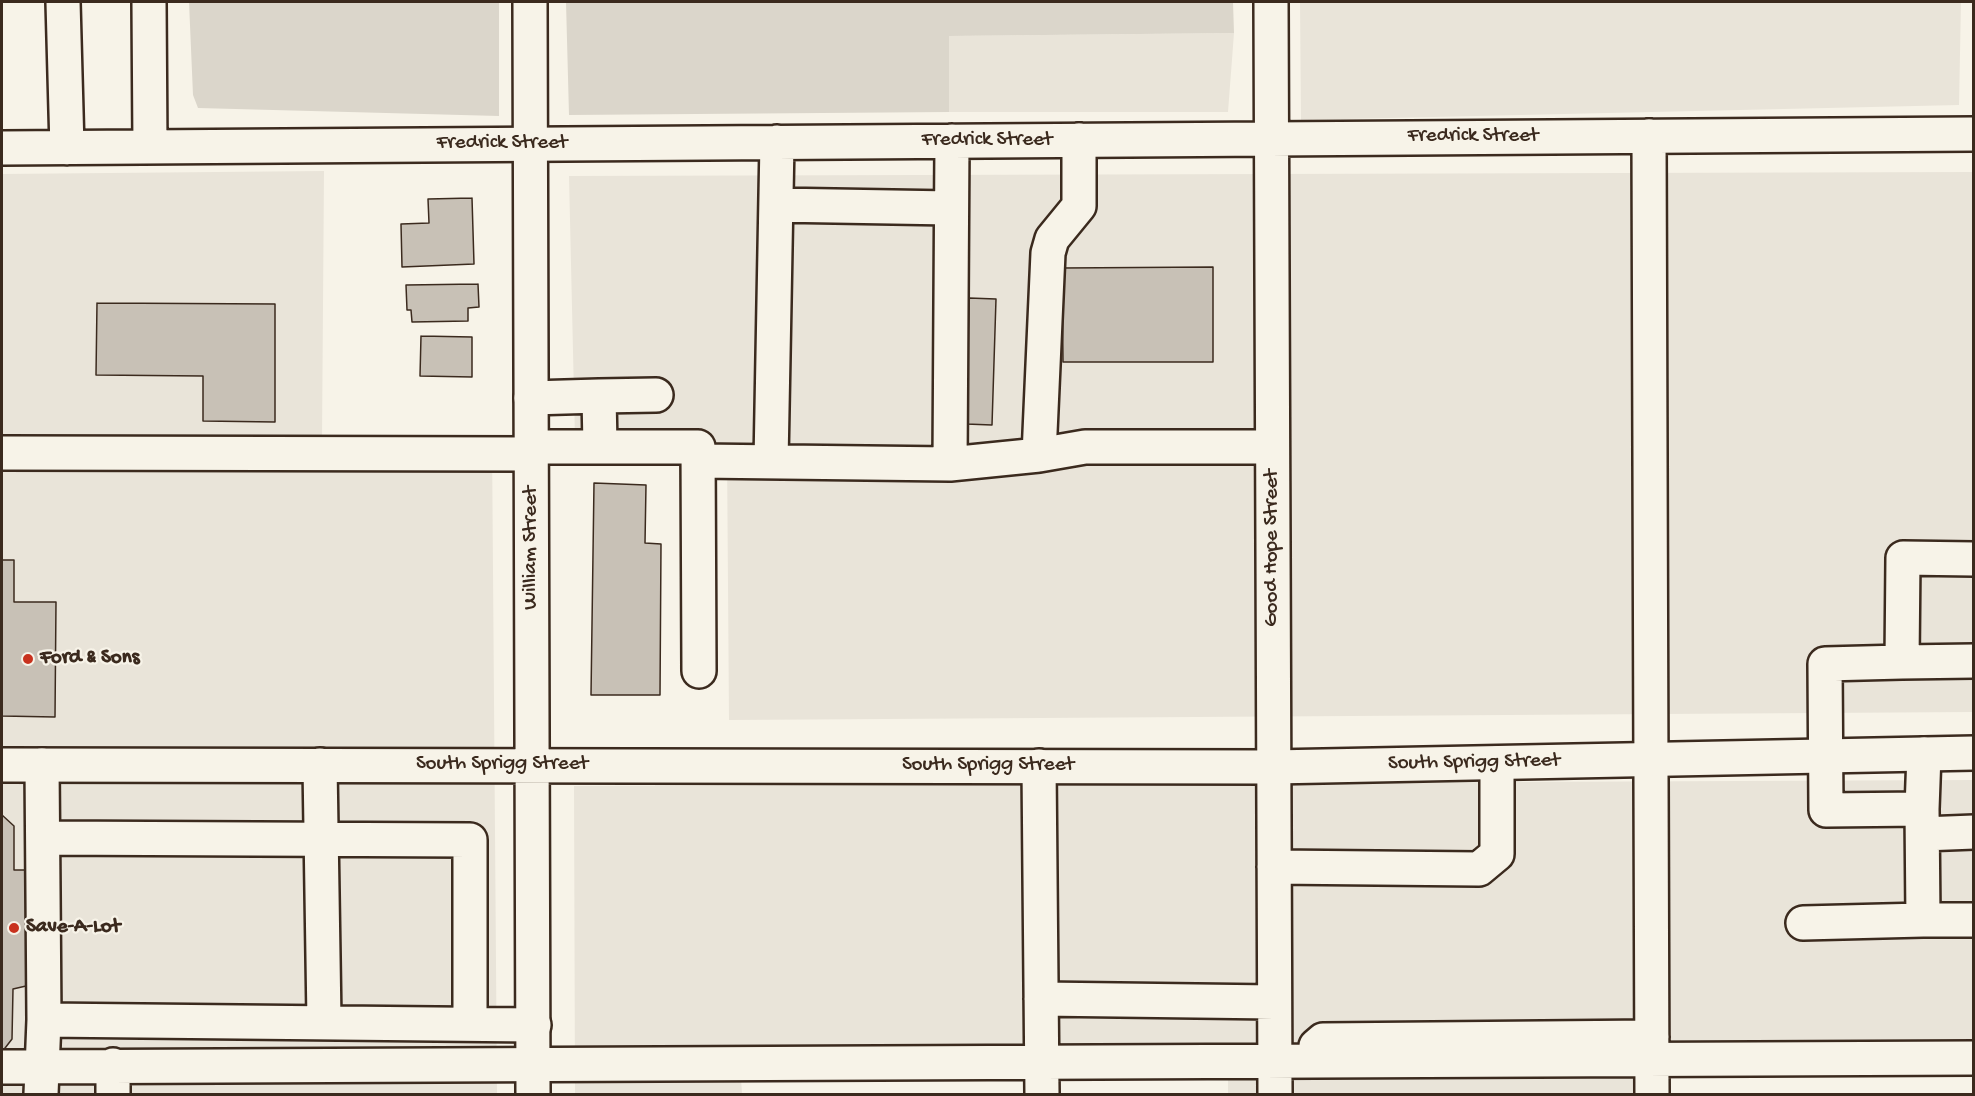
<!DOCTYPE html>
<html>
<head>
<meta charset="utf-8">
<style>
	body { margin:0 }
	#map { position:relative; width:1975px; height:1096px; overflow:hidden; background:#f7f3e8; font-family:"Gochi Hand",sans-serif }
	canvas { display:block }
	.frame { position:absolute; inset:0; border:3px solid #3b2a1e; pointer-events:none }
</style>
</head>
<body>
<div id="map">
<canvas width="1975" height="1096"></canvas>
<div class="frame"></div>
</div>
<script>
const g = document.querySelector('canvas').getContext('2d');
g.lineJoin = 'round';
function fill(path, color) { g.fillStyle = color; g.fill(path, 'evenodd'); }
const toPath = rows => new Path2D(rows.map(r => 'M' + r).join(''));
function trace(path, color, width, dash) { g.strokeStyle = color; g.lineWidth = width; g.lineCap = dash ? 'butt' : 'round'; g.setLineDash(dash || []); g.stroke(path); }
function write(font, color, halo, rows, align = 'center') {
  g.font = font + ' "Gochi Hand",sans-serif'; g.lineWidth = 4.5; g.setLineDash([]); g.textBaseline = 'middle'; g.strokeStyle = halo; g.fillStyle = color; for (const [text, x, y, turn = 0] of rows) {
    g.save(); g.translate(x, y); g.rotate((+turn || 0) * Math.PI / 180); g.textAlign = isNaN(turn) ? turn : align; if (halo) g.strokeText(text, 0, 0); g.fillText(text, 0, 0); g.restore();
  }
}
const built = toPath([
	[1300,2,1961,2,1959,105,1301,120],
	[1234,33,1228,112,949,112,949,36],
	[324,171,322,439,492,440,497,1094,2,1094,2,174],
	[1973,172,1973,712,729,720,727,451,575,439,569,176],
	[1973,780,1973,1068,1670,1071,1671,1094,1228,1094,1228,1071,741,1078,742,1094,575,1094,574,786]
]);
const green = toPath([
	[189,2,499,2,499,116,198,108,193,95],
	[566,2,1233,2,1234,33,949,36,949,112,569,115]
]);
const building = toPath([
	[472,198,474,264,402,267,401,224,429,223,428,199,472,198],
	[1213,267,1213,362,1063,362,1062,268,1213,267],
	[478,284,479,307,468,308,468,321,412,322,411,310,407,310,406,285,478,284],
	[969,298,996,299,992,425,966,424,969,298],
	[97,303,275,304,275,422,203,421,203,376,96,375,97,303],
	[421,336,472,337,472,377,420,376,421,336],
	[594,483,646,485,645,543,661,544,660,695,591,695,594,483],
	[2,560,14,560,14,602,56,602,55,717,2,716,2,560],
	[2,815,14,826,14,870,26,870,26,986,13,989,12,1039,2,1052,2,815]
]);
const minor = toPath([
	[63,2,67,148],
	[149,2,150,147],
	[1271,2,1275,1094],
	[1649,136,1652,1094],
	[2,148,1974,134],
	[776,205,951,208],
	[531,398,599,396],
	[600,446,599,396,656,395],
	[531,447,698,447,699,671],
	[2,453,531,454],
	[1039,455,1048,253,1052,239,1079,206,1079,140],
	[699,461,950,464,1039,455,1085,447,1272,447],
	[771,462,777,142],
	[950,464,952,141],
	[1902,662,1974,661],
	[1924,754,1922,809,1826,810,1825,664,1902,662,1903,558,1974,559],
	[320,765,324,1021],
	[1039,766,1042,1094],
	[1923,834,1974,832],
	[43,838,470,840,470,1024],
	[1274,867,1479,869,1497,854,1497,763],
	[1923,920,1974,920],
	[1803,923,1923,920,1922,809],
	[1041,999,1274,1002],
	[44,1020,534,1025],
	[1316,1046,1323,1040,1652,1037],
	[2,1067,1974,1058],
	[41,1094,44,1020,42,765],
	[113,1094,113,1065]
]);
const major = toPath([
	[530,2,533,1094],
	[2,765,1273,767,1974,753]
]);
const markers = [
	[28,659,6,"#c8321e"],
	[14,928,6,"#c8321e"]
];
const streetNames = [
	["Fredrick Street",1473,137],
	["Fredrick Street",987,141],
	["Fredrick Street",502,144],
	["William Street",532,548,-90],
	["Good Hope Street",1273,548,-90],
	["South Sprigg Street",1474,763,-1],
	["South Sprigg Street",502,765],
	["South Sprigg Street",988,766]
];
const poiNames = [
	["Ford & Sons",40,659],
	["Save-A-Lot",26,928]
];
fill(built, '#e9e4d9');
fill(green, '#dbd6cb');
fill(building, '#c8c1b6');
trace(building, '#3b2a1e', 1.5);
trace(minor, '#3b2a1e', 38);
trace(major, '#3b2a1e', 38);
trace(minor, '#f7f3e8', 33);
trace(major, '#f7f3e8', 33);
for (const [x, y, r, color] of markers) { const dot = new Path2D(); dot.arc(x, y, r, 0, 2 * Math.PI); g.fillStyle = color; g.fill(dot); trace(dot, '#f7f3e8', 2); }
write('21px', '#3b2a1e', '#f7f3e8', streetNames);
write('bold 21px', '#3b2a1e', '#f7f3e8', poiNames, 'left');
</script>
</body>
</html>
